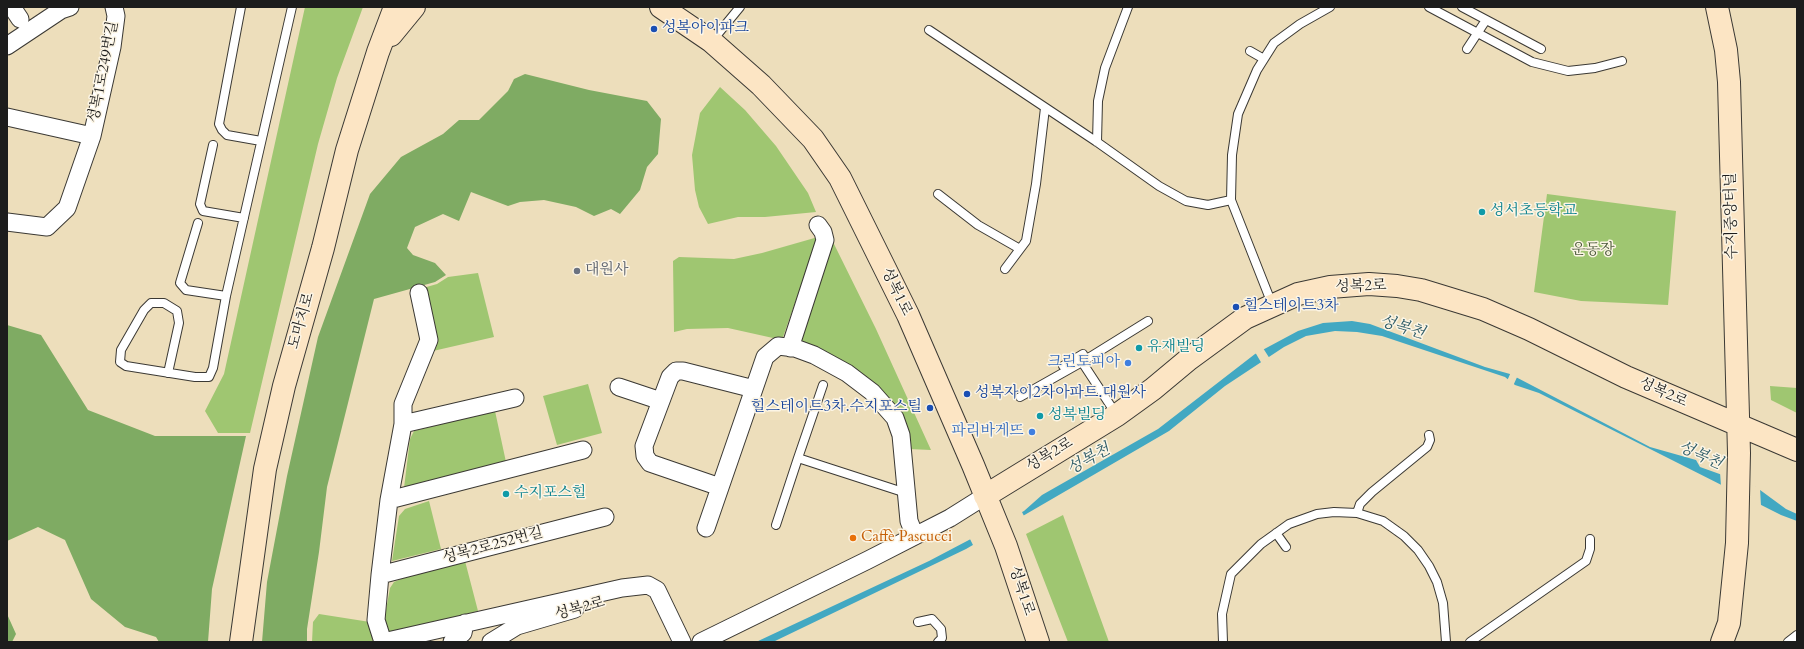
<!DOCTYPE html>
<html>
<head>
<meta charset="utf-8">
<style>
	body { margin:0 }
	#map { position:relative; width:1804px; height:649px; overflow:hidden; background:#eddebb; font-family:Cardo,serif }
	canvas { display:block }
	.frame { position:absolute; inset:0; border:8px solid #1c1c1c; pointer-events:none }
</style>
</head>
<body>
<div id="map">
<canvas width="1804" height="649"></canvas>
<div class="frame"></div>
</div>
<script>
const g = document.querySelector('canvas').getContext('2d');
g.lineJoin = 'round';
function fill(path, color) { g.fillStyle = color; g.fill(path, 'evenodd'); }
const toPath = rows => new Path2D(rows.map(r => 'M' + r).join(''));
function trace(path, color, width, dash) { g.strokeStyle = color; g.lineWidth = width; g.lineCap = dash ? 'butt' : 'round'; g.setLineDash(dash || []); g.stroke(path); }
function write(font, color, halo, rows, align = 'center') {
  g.font = font + ' Cardo,"Noto Serif KR",serif'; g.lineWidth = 3; g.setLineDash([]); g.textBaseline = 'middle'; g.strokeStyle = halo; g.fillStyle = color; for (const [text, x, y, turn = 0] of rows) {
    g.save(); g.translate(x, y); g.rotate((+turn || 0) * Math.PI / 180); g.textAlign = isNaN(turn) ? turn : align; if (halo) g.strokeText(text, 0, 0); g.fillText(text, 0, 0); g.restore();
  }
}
const green = toPath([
	[305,7,363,7,337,78,318,144,250,433,218,433,205,411,224,374],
	[720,87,745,110,776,146,808,193,816,212,765,217,738,217,708,224,699,207,695,190,692,155,700,113],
	[1547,194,1676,211,1668,305,1581,301,1534,292],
	[818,237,783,337,773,338,728,328,687,329,674,332,673,261,679,257,734,259,762,253],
	[833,242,876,329,931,450,909,449,900,417,800,341],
	[478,273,494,337,433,351,423,288,437,284,448,277],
	[588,384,602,433,557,445,543,396],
	[1770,386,1797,388,1797,413,1771,400],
	[495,411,506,462,404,488,410,439,414,431],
	[429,501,441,549,392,561,399,516,405,509],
	[1063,515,1109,642,1068,642,1026,534],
	[465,561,478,611,392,632,386,630,384,621,390,588,394,582,408,576],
	[319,614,370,622,373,642,312,642,313,622]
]);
const forest = toPath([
	[525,74,589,90,647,101,661,119,658,154,647,167,640,190,620,214,611,209,594,216,576,207,544,200,520,202,508,206,471,192,459,221,443,214,415,227,407,248,413,255,435,263,446,275,435,282,374,299,327,487,319,552,307,629,307,642,262,642,267,582,287,476,318,337,370,194,401,157,443,134,459,120,479,120,508,91,514,79],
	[7,325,41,335,88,410,155,436,246,436,212,589,208,642,159,642,156,637,125,627,91,599,65,540,38,527,7,541],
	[7,614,16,634,12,642,7,642]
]);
const water = toPath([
	[1352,321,1370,324,1485,367,1510,374,1650,447,1696,460,1700,467,1756,487,1786,509,1797,514,1797,521,1781,515,1539,393,1515,385,1505,377,1382,336,1357,332,1335,331,1306,336,1284,347,1225,386,1169,431,966,549,773,642,756,642,929,561,1024,511,1042,495,1158,429,1255,354,1298,331,1323,323]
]);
const pier = toPath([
	[1263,348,1270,359,1262,364,1255,352],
	[1511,372,1518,375,1513,386,1507,381],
	[1720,472,1760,488,1761,506,1721,486],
	[1021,510,1025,518,974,547,969,537]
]);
const lane = toPath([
	[241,7,219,124,222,130,227,135,261,141],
	[1429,7,1532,62,1568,71,1595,68,1622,61],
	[1462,7,1541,49],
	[929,30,1097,142,1159,186,1186,201,1208,205,1231,200],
	[712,41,740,7],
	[1467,49,1486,20],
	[1250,51,1264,59],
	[1097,142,1098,101,1105,68,1128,7],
	[213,145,200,204,203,211,244,218],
	[938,194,978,225,1020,249],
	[198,223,180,283,186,290,226,296],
	[1005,269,1026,241,1036,184,1045,108],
	[1272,304,1231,200,1232,155,1238,114,1257,70,1274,43,1300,24,1330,7],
	[1079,357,1082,362,1148,321],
	[1063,366,1083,354],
	[168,373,179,323,177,311,164,303,151,303,144,310,121,350,120,362,126,366,195,377,209,377,213,368,226,296,292,7],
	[823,385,798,458,906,493],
	[1020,397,1082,362,1116,414],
	[1357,513,1360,504,1372,492,1427,447,1430,440,1429,435],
	[776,525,798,458],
	[1276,533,1286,547],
	[918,622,932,619,941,629,942,638,938,642],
	[1223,642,1222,614,1231,574,1261,544,1289,524,1317,514,1334,512,1357,513,1383,521,1404,536,1418,550,1429,566,1437,582,1443,603,1446,642],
	[1470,642,1586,561,1590,549,1590,539],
	[1788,642,1797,635]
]);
const street = toPath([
	[12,7,20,19],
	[7,46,61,10,70,7],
	[7,117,92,136],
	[7,222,47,227,67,208,92,136,112,47,116,16,114,7],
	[790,348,825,240,823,232,818,225],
	[619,387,661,401],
	[403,424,515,398],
	[720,487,650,463,645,456,644,446,670,377,676,371,683,371,754,389],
	[389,500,583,450],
	[706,528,765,357,778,346,795,348,814,355,847,373,872,392,895,418,901,435,909,521,915,536],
	[380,575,605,517],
	[383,642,376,620,380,575,389,500,403,424,403,404,429,340,419,293],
	[383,642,622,588,648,585,657,590,682,642],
	[452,642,463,633,465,623],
	[491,642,517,626,575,609],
	[701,642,868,560,950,518,985,496]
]);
const secondary = toPath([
	[661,7,711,41,761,85,813,139,840,178,908,315,973,465,1006,546,1038,642],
	[1717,7,1726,50,1729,82,1739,453,1737,543,1729,623,1722,642],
	[391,35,414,7],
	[985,496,1117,415,1153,389,1189,359,1245,318,1298,294,1330,287,1369,284,1397,286,1421,290,1483,309,1529,329,1626,377,1797,450],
	[241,642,265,469,284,386,323,248,347,150,378,52,395,7]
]);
const markers = [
	[654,29,4,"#1a4fb4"],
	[1482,212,4,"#0f9aa8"],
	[577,271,4,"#6b7280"],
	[1236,307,4,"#1a4fb4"],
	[1139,348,4,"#0f9aa8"],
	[1128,363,4,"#3f7fe0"],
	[967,394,4,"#1a4fb4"],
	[930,408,4,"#1a4fb4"],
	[1040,416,4,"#0f9aa8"],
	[1032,432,4,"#3f7fe0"],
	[506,494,4,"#0f9aa8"],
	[853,538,4,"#e8710a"]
];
const transitNames = [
	["성복아이파크",662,29],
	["힐스테이트3차",1244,307],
	["성복자이2차아파트.대원사",975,394],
	["힐스테이트3차.수지포스틸",922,408,"right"]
];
const streetNames = [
	["성복1로249번길",104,72,-79],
	["수지중앙터널",1732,216,-91],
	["성복2로",1361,287,-2],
	["성복1로",896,292,64],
	["도마치로",302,321,-74],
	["성복2로",1663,393,24],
	["성복2로",1050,455,-31],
	["성복2로252번길",493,546,-15],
	["성복1로",1021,591,72],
	["성복2로",580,609,-15]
];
const cultureNames = [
	["성서초등학교",1490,212],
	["유재빌딩",1147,348],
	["성복빌딩",1048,416],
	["수지포스힐",514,494]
];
const parkNames = [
	["운동장",1593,251]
];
const worshipNames = [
	["대원사",585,271]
];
const shopNames = [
	["크린토피아",1120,363],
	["파리바게뜨",1024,432]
];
const foodNames = [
	["Caffè Pascucci",861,538]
];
const waterNames = [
	["성복천",1402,328,17],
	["성복천",1700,456,24],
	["성복천",1089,460,-29]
];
fill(green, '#9fc671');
fill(forest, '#7fab63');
fill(water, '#42a8c2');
fill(pier, '#eddebb');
trace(lane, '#3b3934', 10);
trace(street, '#3b3934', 19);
trace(secondary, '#3b3934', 24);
trace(lane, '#fff', 8);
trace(street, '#fff', 17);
trace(secondary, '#fce5c4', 22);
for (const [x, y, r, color] of markers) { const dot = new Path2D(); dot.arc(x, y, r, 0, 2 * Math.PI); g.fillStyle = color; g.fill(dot); trace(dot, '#fcf5e5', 1.5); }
write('15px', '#164399', '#fcf5e5', transitNames, 'left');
write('15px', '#1c1c1c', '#fcf5e5', streetNames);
write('15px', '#0d838f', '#fcf5e5', cultureNames, 'left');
write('15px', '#4a583a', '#fcf5e5', parkNames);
write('15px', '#5b616d', '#fcf5e5', worshipNames, 'left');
write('15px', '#366cbe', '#fcf5e5', shopNames, 'right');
write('15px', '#c56008', '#fcf5e5', foodNames, 'left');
write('italic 16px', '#2d5b67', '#fcf5e5', waterNames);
</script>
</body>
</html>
